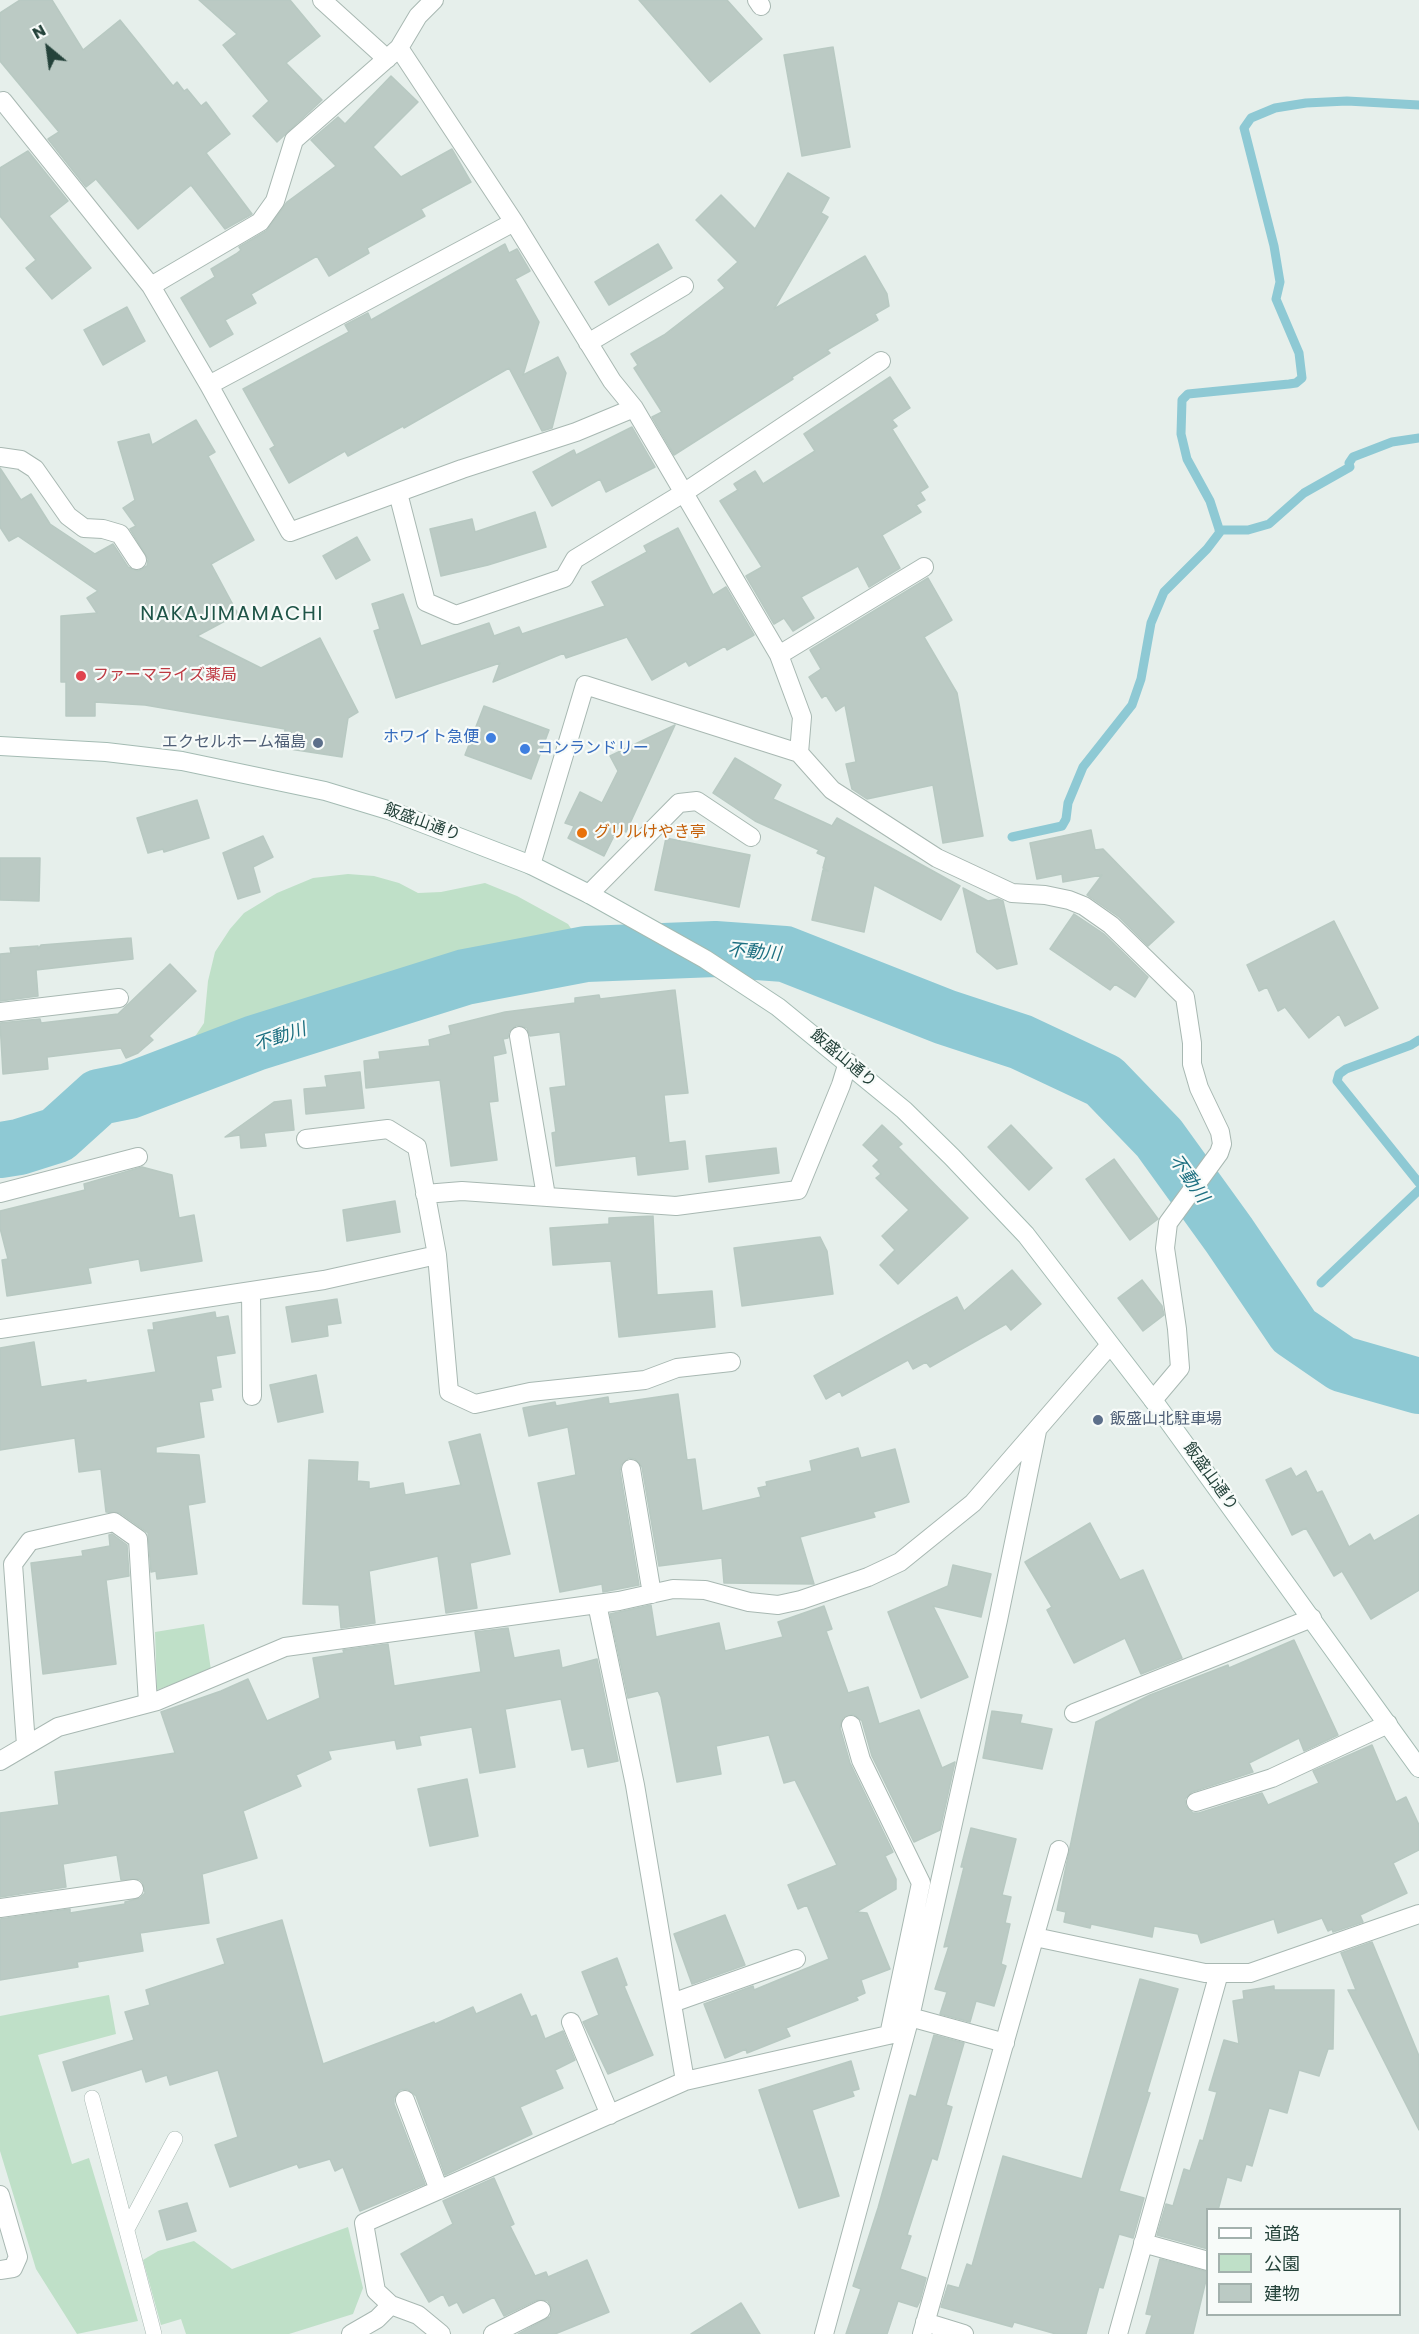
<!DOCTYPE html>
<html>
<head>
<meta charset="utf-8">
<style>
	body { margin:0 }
	#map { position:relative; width:1419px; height:2334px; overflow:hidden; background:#e6efeb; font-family:Poppins,"Noto Sans JP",sans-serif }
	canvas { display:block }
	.legend { position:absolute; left:1206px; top:2208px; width:195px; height:108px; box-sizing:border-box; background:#f7fbf9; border:2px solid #a3b1ad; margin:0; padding:8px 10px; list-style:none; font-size:18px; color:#24423a }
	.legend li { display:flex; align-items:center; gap:12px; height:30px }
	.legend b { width:30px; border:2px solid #a3b1ad }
	.north { position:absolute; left:18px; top:18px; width:60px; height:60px; -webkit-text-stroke:4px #f7fbf9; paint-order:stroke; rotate:331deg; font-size:16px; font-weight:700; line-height:24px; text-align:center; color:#24423a }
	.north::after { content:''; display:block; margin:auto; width:21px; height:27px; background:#24423a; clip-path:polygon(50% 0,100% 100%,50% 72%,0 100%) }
</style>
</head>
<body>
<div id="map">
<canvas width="1419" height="2334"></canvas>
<ul class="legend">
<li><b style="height:8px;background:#fff"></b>道路</li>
<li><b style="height:16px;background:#bfe0c8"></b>公園</li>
<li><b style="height:16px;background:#bbcac4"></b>建物</li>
</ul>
<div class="north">N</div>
</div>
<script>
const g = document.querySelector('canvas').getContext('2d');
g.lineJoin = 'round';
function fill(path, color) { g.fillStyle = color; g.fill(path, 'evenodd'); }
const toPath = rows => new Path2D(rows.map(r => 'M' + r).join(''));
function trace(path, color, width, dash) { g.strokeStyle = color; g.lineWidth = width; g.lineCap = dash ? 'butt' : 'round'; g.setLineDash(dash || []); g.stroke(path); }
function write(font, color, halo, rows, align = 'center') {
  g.font = font + ' Poppins,"Noto Sans JP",sans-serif'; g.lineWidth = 4.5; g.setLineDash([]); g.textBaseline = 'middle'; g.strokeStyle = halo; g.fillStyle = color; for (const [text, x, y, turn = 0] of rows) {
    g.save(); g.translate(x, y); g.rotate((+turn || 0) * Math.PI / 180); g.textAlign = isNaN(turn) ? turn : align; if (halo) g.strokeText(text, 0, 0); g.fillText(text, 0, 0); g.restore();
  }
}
const green = toPath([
	[348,874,374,876,399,883,418,893,441,892,485,883,517,896,568,924,576,936,492,947,417,966,344,998,195,1050,194,1038,204,1023,208,981,215,952,230,929,244,913,277,893,313,878],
	[204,1624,211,1670,157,1690,155,1632],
	[109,1995,116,2034,38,2055,72,2164,89,2158,138,2321,77,2334,36,2269,0,2151,0,2016],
	[348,2227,363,2288,353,2314,289,2334,186,2334,181,2319,161,2325,143,2260,158,2251,194,2241,232,2269]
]);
const stream = toPath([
	[1219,530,1248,530,1269,524,1304,493,1350,467,1349,463,1353,457,1392,442,1419,438],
	[1012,837,1062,826,1066,819,1068,803,1083,767,1132,705,1141,679,1151,623,1164,592,1207,549,1220,532,1210,501,1187,459,1181,434,1182,400,1188,394,1289,384,1296,383,1302,378,1299,353,1276,299,1280,282,1274,246,1244,128,1251,118,1275,108,1306,103,1347,101,1419,105],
	[1419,1040,1411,1045,1346,1069,1339,1074,1337,1081,1419,1183],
	[1321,1283,1419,1190]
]);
const river = toPath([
	[0,1150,19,1147,57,1135,99,1097,129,1091,255,1043,465,977,586,954,715,949,785,954,945,1017,1021,1042,1104,1081,1159,1138,1229,1235,1294,1331,1342,1364,1419,1386]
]);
const building = toPath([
	[20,0,52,0,83,50,120,20,173,86,177,82,184,91,187,89,201,106,206,102,230,134,206,153,252,214,225,229,191,185,138,229,96,179,86,187,48,139,59,132,0,61,0,13,20,0],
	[199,0,290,0,320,36,286,63,322,100,277,142,253,116,269,101,223,45,237,34,199,0],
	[639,0,727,0,762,39,710,82,639,0],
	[833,47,850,147,802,156,784,55,833,47],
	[391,76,418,102,373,147,401,177,452,149,471,182,421,209,425,216,367,248,369,253,329,276,317,256,251,294,256,303,225,320,233,334,210,347,181,298,215,277,211,269,236,254,241,250,239,247,266,231,287,202,336,166,311,140,338,117,345,124,391,76],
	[28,151,68,201,49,216,91,268,52,299,26,268,36,260,0,216,0,168,28,151],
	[788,173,829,198,821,213,828,217,774,309,865,256,887,294,889,306,875,314,878,320,827,350,830,353,792,377,793,379,674,455,652,417,662,412,634,368,638,365,631,354,664,335,725,288,718,280,738,262,696,220,721,195,755,229,788,173],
	[505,244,509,253,517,249,530,271,515,279,539,322,523,375,558,357,566,373,552,428,542,431,509,368,404,428,403,426,348,456,345,451,289,483,270,449,275,446,243,389,349,332,345,325,368,313,371,320,505,244],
	[658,244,672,268,609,305,595,282,658,244],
	[127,307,145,341,103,365,84,330,127,307],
	[890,377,910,408,892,420,897,426,892,429,928,487,920,492,925,500,916,505,921,512,882,535,900,568,869,587,858,566,801,597,814,618,793,631,784,618,774,624,746,576,762,567,720,501,738,490,734,484,755,471,763,484,815,451,804,434,890,377],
	[196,420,215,452,208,456,254,540,211,564,238,614,197,636,261,668,320,638,358,712,348,718,342,757,283,748,285,729,145,705,95,702,95,716,66,716,66,682,61,682,61,616,97,613,87,598,98,591,18,536,9,541,0,527,0,468,21,500,31,494,50,524,95,554,113,544,128,567,138,571,147,566,148,559,130,529,136,526,123,508,135,500,118,442,149,434,152,445,196,420],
	[632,427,655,467,606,492,600,479,552,506,533,472,574,450,576,455,632,427],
	[535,512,546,547,488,565,441,576,430,529,472,519,475,532,535,512],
	[678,528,713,595,726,587,754,635,727,650,725,646,689,666,686,661,652,680,627,637,566,658,564,653,493,682,500,663,396,698,374,631,380,629,372,604,403,594,421,646,489,623,494,636,519,627,522,634,605,606,592,582,647,552,644,546,678,528],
	[357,537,370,560,336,579,323,556,357,537],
	[928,578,952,620,924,637,957,693,983,836,943,843,933,785,867,799,852,789,846,764,856,762,845,705,836,711,826,695,822,698,809,677,821,669,810,650,928,578],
	[484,706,549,730,531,779,465,755,484,706],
	[675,725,626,832,618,828,604,856,568,838,574,826,565,823,580,792,602,803,618,771,610,756,675,725],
	[735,758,781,785,773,799,832,826,837,818,960,886,941,920,874,885,864,932,812,920,823,870,828,871,823,868,826,857,817,853,819,850,755,821,713,793,735,758],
	[197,800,209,838,164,852,163,849,148,853,137,818,197,800],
	[1091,830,1095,850,1103,849,1174,922,1148,946,1119,917,1087,895,1102,875,1063,882,1062,874,1037,879,1030,843,1091,830],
	[263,836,273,857,253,867,260,892,238,899,223,853,263,836],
	[666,838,750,855,739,907,655,890,666,838],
	[0,858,40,858,39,901,0,900,0,858],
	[963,888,988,901,998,899,1003,901,1017,964,997,969,977,952,963,888],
	[1074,914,1104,934,1148,977,1135,997,1115,984,1110,990,1050,949,1074,914],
	[1334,921,1378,1008,1345,1026,1339,1014,1309,1038,1285,1007,1278,1011,1267,987,1259,991,1247,965,1334,921],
	[131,938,133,959,36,970,38,996,0,1001,0,954,11,953,10,948,38,946,38,949,41,945,131,938],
	[170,964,196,991,149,1036,153,1040,138,1053,126,1058,121,1048,47,1057,48,1069,3,1074,0,1023,40,1019,41,1023,118,1014,170,964],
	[675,990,688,1093,664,1095,669,1143,685,1141,688,1169,638,1175,636,1156,556,1166,552,1133,556,1132,550,1088,566,1086,560,1032,530,1036,527,1028,517,1025,509,1032,508,1038,503,1039,506,1053,493,1056,498,1101,489,1102,497,1160,451,1166,440,1080,366,1088,364,1061,380,1059,379,1052,430,1046,429,1040,451,1034,449,1026,505,1012,575,1003,575,998,599,995,600,999,675,990],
	[360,1072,364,1108,306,1114,304,1089,327,1087,325,1076,360,1072],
	[291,1100,294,1130,264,1133,266,1146,241,1148,240,1135,225,1137,274,1102,291,1100],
	[882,1125,902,1144,898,1147,968,1218,898,1284,880,1265,895,1250,882,1236,909,1210,876,1178,881,1174,873,1166,879,1160,863,1145,882,1125],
	[1011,1125,1052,1168,1029,1190,988,1147,1011,1125],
	[776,1148,779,1173,709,1182,706,1156,776,1148],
	[1114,1159,1158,1219,1130,1240,1086,1179,1114,1159],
	[142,1167,172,1175,179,1218,194,1215,202,1261,141,1271,139,1259,88,1268,91,1283,7,1296,2,1260,8,1259,0,1228,0,1211,85,1190,84,1184,142,1167],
	[395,1201,400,1232,347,1241,343,1210,395,1201],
	[653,1216,657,1295,712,1291,715,1327,619,1337,611,1261,553,1265,550,1228,609,1224,609,1218,653,1216],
	[820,1237,827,1251,833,1294,742,1306,734,1248,820,1237],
	[1012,1270,1041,1304,1011,1330,1006,1324,930,1367,926,1362,913,1369,908,1360,842,1396,840,1391,826,1399,814,1376,957,1297,964,1311,1012,1270],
	[1142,1280,1162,1306,1164,1315,1143,1331,1118,1298,1142,1280],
	[337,1299,341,1323,327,1325,328,1336,292,1342,286,1307,337,1299],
	[215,1312,216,1318,228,1316,235,1353,216,1356,221,1387,211,1389,213,1400,199,1402,204,1437,156,1447,156,1453,199,1455,205,1502,188,1505,197,1574,157,1579,156,1571,151,1572,148,1533,120,1513,106,1512,101,1469,79,1472,75,1438,0,1450,0,1348,34,1342,41,1387,86,1380,86,1383,156,1372,148,1330,154,1330,153,1323,215,1312],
	[316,1375,323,1412,278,1422,270,1385,316,1375],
	[678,1394,687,1460,695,1459,702,1511,761,1497,758,1488,767,1486,766,1482,812,1471,810,1461,858,1448,861,1458,895,1449,909,1502,873,1512,875,1517,800,1537,814,1584,724,1583,722,1558,659,1566,642,1467,635,1459,629,1458,621,1465,620,1471,639,1585,603,1592,602,1584,560,1592,538,1483,576,1475,568,1427,529,1436,523,1408,555,1402,556,1406,608,1397,609,1404,678,1394],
	[480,1434,510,1554,470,1563,477,1608,446,1613,438,1556,369,1571,375,1623,341,1628,339,1605,303,1604,309,1460,358,1462,357,1481,369,1482,369,1489,403,1483,405,1495,461,1485,449,1442,480,1434],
	[1291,1468,1296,1477,1306,1471,1317,1493,1322,1491,1349,1547,1370,1534,1374,1541,1419,1515,1419,1590,1371,1619,1342,1571,1334,1576,1306,1528,1292,1535,1266,1480,1291,1468],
	[1090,1523,1120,1580,1143,1570,1182,1658,1141,1674,1125,1638,1074,1663,1047,1610,1052,1607,1025,1562,1090,1523],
	[112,1534,127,1545,129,1576,106,1580,116,1664,43,1674,31,1563,83,1556,82,1551,110,1546,109,1535,112,1534],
	[953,1565,991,1574,981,1617,933,1606,968,1677,921,1698,888,1612,948,1586,953,1565],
	[651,1605,656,1637,719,1623,725,1651,783,1637,778,1622,824,1606,832,1629,826,1631,848,1693,868,1687,879,1724,919,1710,942,1768,955,1762,940,1830,914,1842,872,1756,862,1721,853,1714,843,1718,840,1728,850,1763,893,1852,885,1856,896,1879,896,1889,856,1912,867,1913,890,1969,861,1980,865,1993,856,1997,858,2000,786,2028,790,2036,747,2053,746,2049,725,2058,704,2004,753,1986,754,1990,829,1959,807,1905,798,1909,788,1885,837,1865,795,1780,784,1783,769,1735,716,1746,721,1774,677,1782,661,1697,658,1691,628,1698,610,1614,651,1605],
	[508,1628,514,1658,559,1650,562,1668,597,1659,618,1761,588,1767,584,1748,572,1750,561,1699,505,1709,515,1767,480,1773,472,1727,419,1736,421,1745,397,1749,395,1740,328,1751,331,1759,296,1775,301,1786,243,1811,257,1858,202,1874,209,1923,140,1933,143,1951,77,1962,78,1967,0,1980,0,1919,70,1909,70,1913,125,1904,125,1902,140,1898,145,1893,143,1883,139,1879,121,1880,117,1855,63,1864,66,1887,0,1897,0,1813,59,1805,55,1772,175,1753,161,1712,221,1691,248,1679,267,1721,320,1698,313,1658,344,1653,343,1650,388,1644,394,1686,481,1672,475,1632,508,1628],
	[1294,1640,1338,1735,1304,1751,1299,1738,1249,1763,1253,1772,1192,1792,1185,1799,1186,1806,1193,1813,1199,1813,1262,1793,1268,1805,1319,1783,1313,1771,1372,1745,1396,1802,1406,1797,1419,1825,1419,1850,1393,1863,1407,1893,1360,1915,1363,1922,1333,1932,1332,1929,1328,1931,1322,1918,1278,1933,1274,1919,1201,1943,1198,1934,1154,1926,1152,1937,1091,1924,1090,1928,1064,1922,1066,1912,1057,1910,1096,1722,1150,1695,1228,1665,1229,1668,1294,1640],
	[992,1711,1022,1715,1020,1723,1052,1729,1042,1769,983,1758,992,1711],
	[467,1779,478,1836,430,1846,418,1789,467,1779],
	[971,1828,1016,1839,1002,1895,1011,1897,1005,1923,1010,1924,1001,1964,1006,1966,994,2006,976,2001,970,2022,940,2014,947,1992,935,1989,949,1946,944,1947,964,1867,961,1867,971,1828],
	[725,1915,745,1965,692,1984,674,1934,725,1915],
	[282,1920,323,2064,434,2022,435,2024,473,2007,476,2014,521,1994,531,2017,536,2015,545,2039,563,2031,575,2060,555,2070,563,2088,520,2107,532,2134,445,2175,416,2096,407,2089,400,2090,394,2098,394,2104,425,2184,360,2211,343,2167,335,2171,330,2159,299,2168,297,2164,230,2187,215,2145,238,2137,218,2070,170,2085,167,2075,146,2082,142,2069,72,2091,63,2062,134,2040,125,2012,150,2005,146,1990,225,1964,217,1939,282,1920],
	[1372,1942,1419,2056,1419,2130,1348,1990,1356,1990,1341,1953,1372,1942],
	[617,1958,627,1985,624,1986,653,2055,608,2074,583,2022,599,2015,582,1972,617,1958],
	[1140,1979,1178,1989,1147,2092,1150,2093,1119,2191,1144,2198,1133,2238,1119,2234,1103,2288,1099,2287,1086,2334,1056,2334,1014,2322,1012,2327,941,2307,948,2285,959,2288,967,2264,972,2266,1003,2156,1082,2179,1140,1979],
	[1274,1986,1274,1990,1334,1990,1333,2049,1328,2049,1319,2076,1299,2070,1287,2113,1269,2108,1252,2166,1246,2164,1241,2181,1227,2177,1218,2210,1208,2210,1208,2249,1157,2235,1166,2204,1173,2206,1184,2169,1190,2171,1200,2140,1203,2141,1217,2092,1209,2090,1224,2040,1239,2044,1233,2001,1244,1999,1243,1991,1274,1986],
	[934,2035,964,2043,946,2105,952,2107,937,2160,932,2158,907,2235,911,2236,900,2269,926,2278,920,2301,917,2307,898,2301,887,2334,846,2334,861,2289,853,2286,878,2208,910,2095,916,2097,934,2035],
	[851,2061,859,2089,852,2091,854,2096,812,2110,839,2196,799,2208,759,2090,851,2061],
	[494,2178,514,2224,510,2226,535,2276,546,2272,548,2277,587,2260,609,2312,555,2334,518,2334,550,2317,552,2310,548,2301,537,2300,504,2316,494,2297,463,2313,457,2302,449,2306,443,2294,429,2302,401,2254,453,2224,443,2201,494,2178],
	[187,2203,196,2231,167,2240,159,2211,187,2203],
	[1160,2259,1208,2272,1193,2334,1146,2334,1152,2315,1146,2314,1160,2259],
	[741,2303,760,2334,691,2334,741,2303]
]);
const lane = toPath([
	[92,2098,154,2334],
	[127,2229,175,2139]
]);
const street = toPath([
	[322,0,387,59],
	[434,0,418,16,399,48,514,222,612,381,634,408,779,655,802,717,799,753],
	[757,0,761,6],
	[399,48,294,140,275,201,260,222,151,286,209,385,290,532,462,469,576,432,634,408],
	[0,103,3,101,151,286],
	[588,343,684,286],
	[209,385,514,222],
	[0,457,21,460,35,469,68,516,84,528,103,529,120,534,137,560],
	[398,493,426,602,456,615,564,578,575,559,685,492,881,361],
	[779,655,924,567],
	[531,865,585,685,799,753,832,790,937,858,1012,893,1045,895,1069,900,1084,906,1111,925,1185,997,1192,1043,1192,1064,1199,1088,1220,1132,1222,1144,1219,1153,1168,1223,1165,1248,1177,1329,1180,1368,1153,1400],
	[589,894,679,803,697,801,751,837],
	[0,1012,119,998],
	[519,1036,546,1196],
	[306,1139,388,1129,417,1147,437,1255,449,1392,475,1404,530,1392,645,1380,677,1368,731,1362],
	[0,1193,138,1157],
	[425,1194,462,1191,676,1206,798,1190,841,1085,848,1062],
	[251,1291,252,1396],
	[0,1329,324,1280,437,1255],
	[631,1469,652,1594],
	[597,1604,635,1785,685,2081],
	[1074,1713,1312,1618],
	[851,1725,861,1760,921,1883,889,2035],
	[26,1745,13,1564,30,1541,114,1522,138,1539,148,1703],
	[0,1761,58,1727,157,1701,285,1647,619,1601,673,1589,705,1590,749,1602,778,1605,801,1600,868,1577,900,1562,973,1503,1110,1345],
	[1196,1802,1272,1778,1388,1724],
	[0,1908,134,1889],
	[1035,1937,1205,1973,1250,1973,1419,1914],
	[672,2003,796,1959],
	[910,2017,1005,2043],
	[571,2022,610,2115],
	[405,2100,439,2190],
	[0,2195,18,2257,13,2268,0,2270],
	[1143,2243,1208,2261],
	[925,2322,964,2334],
	[351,2334,377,2319,391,2305],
	[441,2334,418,2315,391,2305,376,2291,364,2223,685,2081,906,2031],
	[493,2334,541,2310],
	[824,2334,910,2017,998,1620,1037,1431],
	[922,2334,1059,1850],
	[1118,2334,1219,1973]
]);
const secondary = toPath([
	[0,746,106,752,182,761,325,791,391,811,531,865,589,894,705,959,778,1007,904,1110,952,1157,1026,1235,1153,1400,1419,1768]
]);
const markers = [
	[81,676,6,"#e0444e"],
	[491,738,6,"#3f7fe0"],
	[318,743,6,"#5c6f8a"],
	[525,749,6,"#3f7fe0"],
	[582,833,6,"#e8710a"],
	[1098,1420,6,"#5c6f8a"]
];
const healthNames = [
	["ファーマライズ薬局",93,676]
];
const shopNames = [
	["ホワイト急便",479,738],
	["コンランドリー",537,749,"left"]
];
const serviceNames = [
	["エクセルホーム福島",306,743],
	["飯盛山北駐車場",1110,1420,"left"]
];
const streetNames = [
	["飯盛山通り",422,823,20],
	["飯盛山通り",843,1059,40],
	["飯盛山通り",1210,1477,54]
];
const foodNames = [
	["グリルけやき亭",594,833]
];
const waterNames = [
	["不動川",754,953,5],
	["不動川",280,1038,-18],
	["不動川",1188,1179,55]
];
const quarterNames = [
	["NAKAJIMAMACHI",232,615]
];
fill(green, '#bfe0c8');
trace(stream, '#8ec9d4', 9);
trace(river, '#8ec9d4', 56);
fill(building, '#bbcac4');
trace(building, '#b8c9c2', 1.5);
trace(lane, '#a8b8b2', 16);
trace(street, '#a8b8b2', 20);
trace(secondary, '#a4bbb3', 20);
trace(lane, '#fff', 15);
trace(street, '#fff', 18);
trace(secondary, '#fff', 18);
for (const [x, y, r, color] of markers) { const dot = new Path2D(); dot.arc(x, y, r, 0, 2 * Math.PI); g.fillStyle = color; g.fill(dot); trace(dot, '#f7fbf9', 2); }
write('16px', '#be3a42', '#f7fbf9', healthNames, 'left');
write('16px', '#366cbe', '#f7fbf9', shopNames, 'right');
write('16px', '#4e5e75', '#f7fbf9', serviceNames, 'right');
write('16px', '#24423a', '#f7fbf9', streetNames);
write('16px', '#c56008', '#f7fbf9', foodNames, 'left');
write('italic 18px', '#1c6f80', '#f7fbf9', waterNames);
g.letterSpacing = '1.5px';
write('20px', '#1f5548', '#f7fbf9', quarterNames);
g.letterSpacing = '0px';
</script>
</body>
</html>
